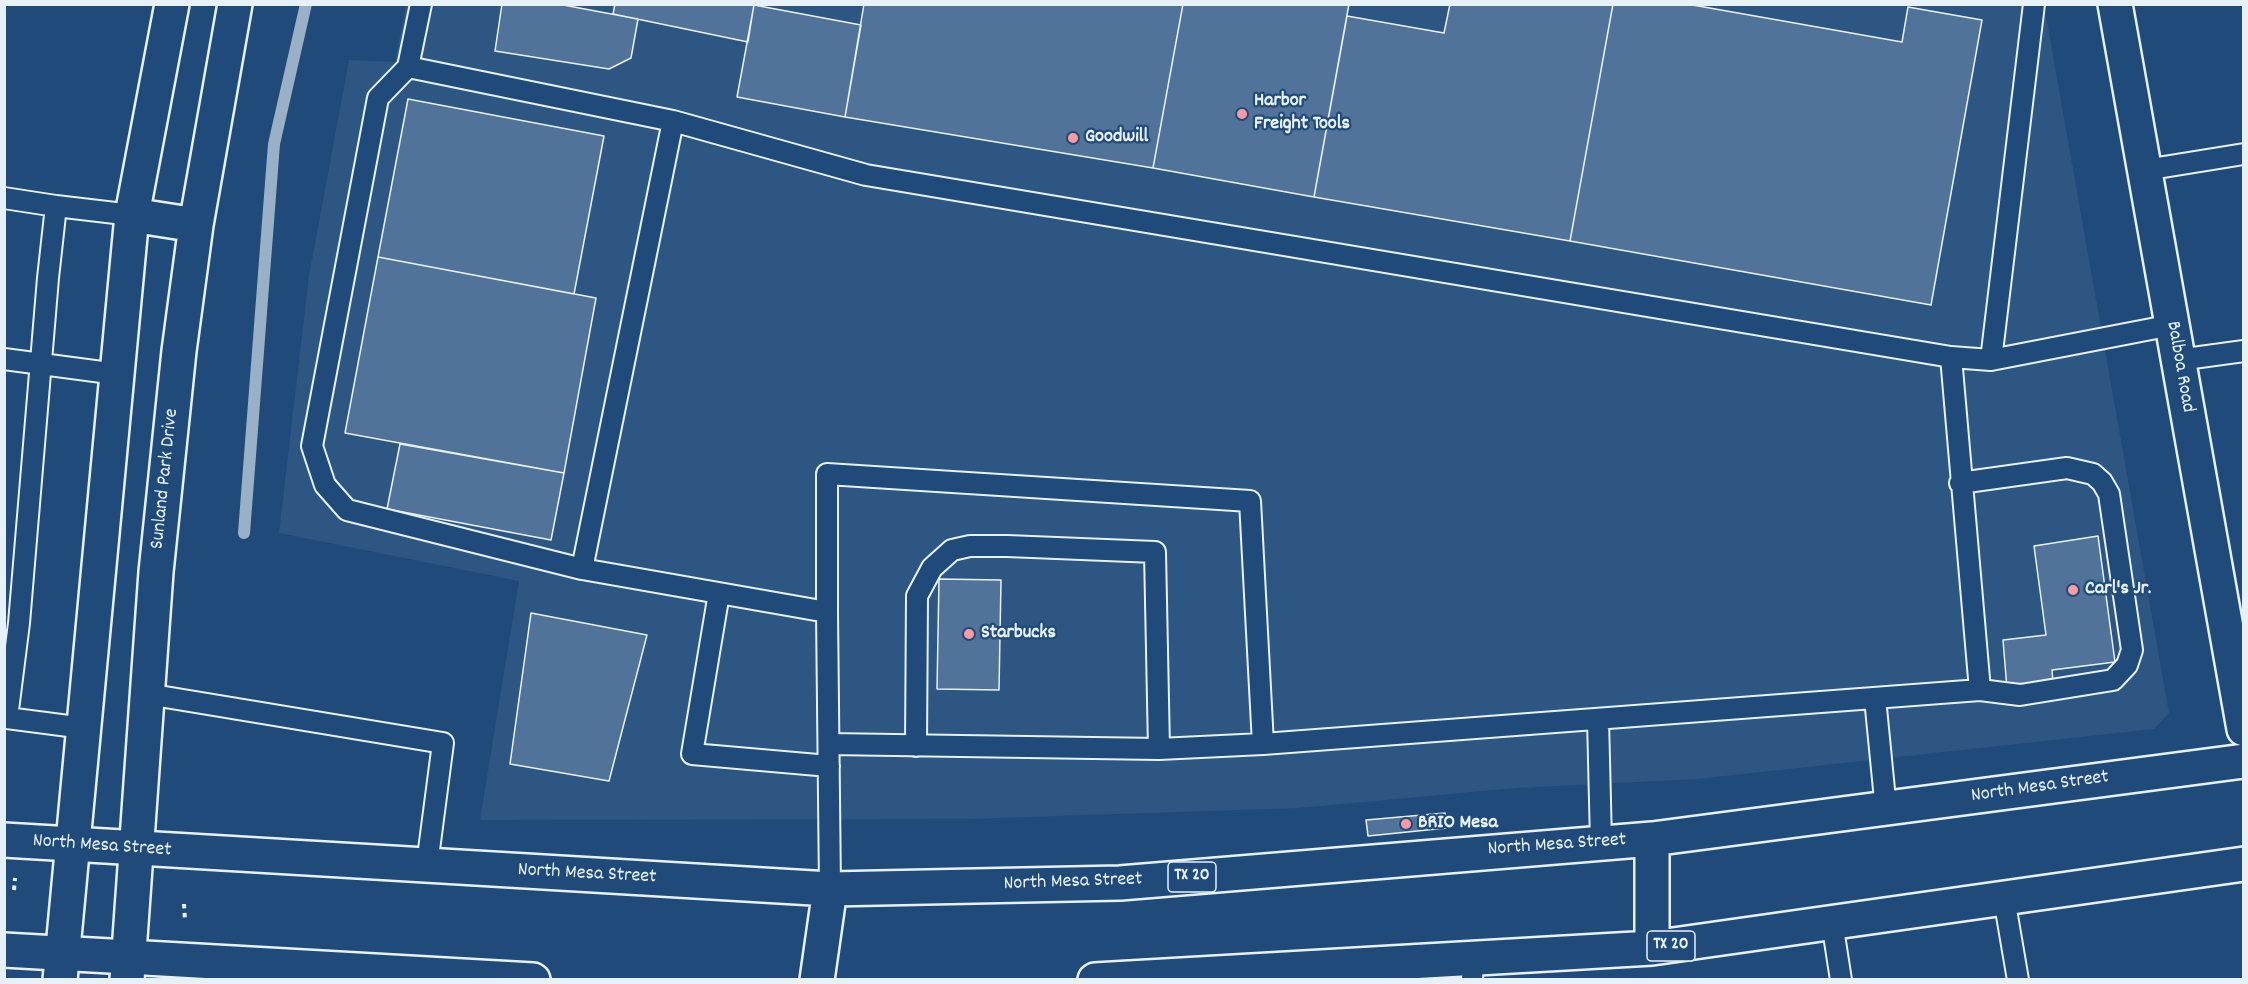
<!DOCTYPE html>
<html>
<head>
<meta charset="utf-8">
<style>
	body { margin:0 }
	#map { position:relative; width:2248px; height:984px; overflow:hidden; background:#1f4a7a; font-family:Dekko,sans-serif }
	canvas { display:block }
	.frame { position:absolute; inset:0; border:6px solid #e8f1f8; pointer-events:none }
</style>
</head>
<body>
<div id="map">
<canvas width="2248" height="984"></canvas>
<div class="frame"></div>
</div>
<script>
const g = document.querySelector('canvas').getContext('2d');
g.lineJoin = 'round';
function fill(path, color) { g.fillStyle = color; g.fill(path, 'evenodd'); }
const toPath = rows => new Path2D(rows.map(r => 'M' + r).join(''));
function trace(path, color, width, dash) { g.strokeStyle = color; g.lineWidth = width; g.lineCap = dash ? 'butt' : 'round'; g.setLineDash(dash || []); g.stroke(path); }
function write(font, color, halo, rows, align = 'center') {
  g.font = font + ' Dekko,sans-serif'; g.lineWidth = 4.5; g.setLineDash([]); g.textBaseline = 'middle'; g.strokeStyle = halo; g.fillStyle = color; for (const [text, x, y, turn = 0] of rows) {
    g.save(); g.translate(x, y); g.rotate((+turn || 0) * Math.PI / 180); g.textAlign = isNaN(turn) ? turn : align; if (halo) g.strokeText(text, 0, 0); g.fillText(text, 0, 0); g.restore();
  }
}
const built = toPath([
	[406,5,2044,5,2169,713,2154,729,1697,779,1516,788,1298,808,968,819,480,820,519,581,279,533,309,276,349,60,395,62]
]);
const stream = toPath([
	[244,533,274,144,306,4]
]);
const building = toPath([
	[502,4,558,4,638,19,631,58,609,69,495,51,502,4],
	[615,4,754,4,748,42,613,14,615,4],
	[864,4,1183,4,1153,168,845,117,864,4],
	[1183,4,1349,4,1314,197,1153,168,1183,4],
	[1450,4,1613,4,1570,241,1314,197,1347,16,1444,33,1450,4],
	[1613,4,1687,4,1902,42,1908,7,1982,20,1931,305,1570,241,1613,4],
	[754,5,861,25,845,117,737,97,754,5],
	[408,99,604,136,574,294,378,257,408,99],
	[378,257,596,298,564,473,345,433,378,257],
	[400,444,564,473,551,540,387,509,400,444],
	[2098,536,2115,662,2052,670,2053,683,2007,689,2003,640,2046,635,2034,546,2098,536],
	[939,579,1001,580,999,690,937,689,939,579],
	[531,613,647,635,609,781,510,764,531,613],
	[1445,813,1447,828,1368,836,1366,820,1445,813]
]);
const path = toPath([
	[14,890,15,878],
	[184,904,185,921]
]);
const lane = toPath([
	[421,4,408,67,673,121,866,175,1951,357,1980,690,1263,744,1159,749,829,744],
	[408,67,378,98,312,446,325,485,347,510,582,569,827,612,830,889],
	[2145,170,2244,154],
	[4,198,56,206],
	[1951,357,1991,360,2172,325],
	[4,359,117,374],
	[1991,360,2034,4],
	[2178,360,2244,351],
	[1960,483,2067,468,2093,474,2102,482,2109,494,2132,650,2127,665,2113,680,2020,695,1980,690],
	[582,569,673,121],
	[719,593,692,754,829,766],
	[827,612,827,474,1250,501,1263,744],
	[147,694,443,743,427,865],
	[1875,698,1886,810],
	[1598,719,1601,842],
	[84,728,7,718,19,623,48,278,56,206,132,215],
	[916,746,917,596,932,568,952,550,970,546,1007,546,1155,552,1159,749],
	[2004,898,2018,980],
	[1832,922,1841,980],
	[1472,980,1473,958]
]);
const secondary = toPath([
	[2115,4,2244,729],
	[132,215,196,225],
	[60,980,132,215,172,4],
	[127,980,156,572,179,351,196,225,235,4]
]);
const primary = toPath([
	[4,840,830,889,1120,883,1652,839,2244,761],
	[1652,948,1652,839],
	[4,950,533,980],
	[817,980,830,889],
	[1095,980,1652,948,2244,864]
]);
const markers = [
	[1242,114,6,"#ff9aa2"],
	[1073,138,6,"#ff9aa2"],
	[2073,590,6,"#ff9aa2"],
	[969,634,6,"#ff9aa2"],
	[1406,824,6,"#ff9aa2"]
];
const shields = [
	[1192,877,48],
	[1671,946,48]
];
const shieldNames = [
	["TX 20",1192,877],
	["TX 20",1671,946]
];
const poiNames = [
	["Harbor",1254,102],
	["Freight Tools",1254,125],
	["Goodwill",1085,138],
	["Carl's Jr.",2085,590],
	["Starbucks",981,634],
	["BRIO Mesa",1418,824]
];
const streetNames = [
	["Balboa Road",2179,367,80],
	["Sunland Park Drive",166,479,-84],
	["North Mesa Street",2040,788,-8],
	["North Mesa Street",1557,846,-4],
	["North Mesa Street",102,847,4],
	["North Mesa Street",587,875,3],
	["North Mesa Street",1073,883,-2]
];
fill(built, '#2e5683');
trace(stream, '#9ab0c7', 12);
fill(building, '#517399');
trace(building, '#e8f1f8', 1.5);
trace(lane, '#e8f1f8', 24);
trace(secondary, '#e8f1f8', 38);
trace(primary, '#e8f1f8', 38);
trace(path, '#e8f1f8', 4, [4.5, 4.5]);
trace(lane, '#1f4a7a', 20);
trace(secondary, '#1f4a7a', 33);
trace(primary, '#1f4a7a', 33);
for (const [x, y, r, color] of markers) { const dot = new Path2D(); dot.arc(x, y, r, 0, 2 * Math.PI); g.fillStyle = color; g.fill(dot); trace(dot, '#1f4a7a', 2); }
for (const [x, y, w] of shields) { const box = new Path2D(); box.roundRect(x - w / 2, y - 15, w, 30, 4.5); g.fillStyle = '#1f4a7a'; g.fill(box); trace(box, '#e8f1f8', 1.5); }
write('bold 18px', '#e8f1f8', null, shieldNames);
write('bold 20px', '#e8f1f8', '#1f4a7a', poiNames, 'left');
write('20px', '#e8f1f8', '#1f4a7a', streetNames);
</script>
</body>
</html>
